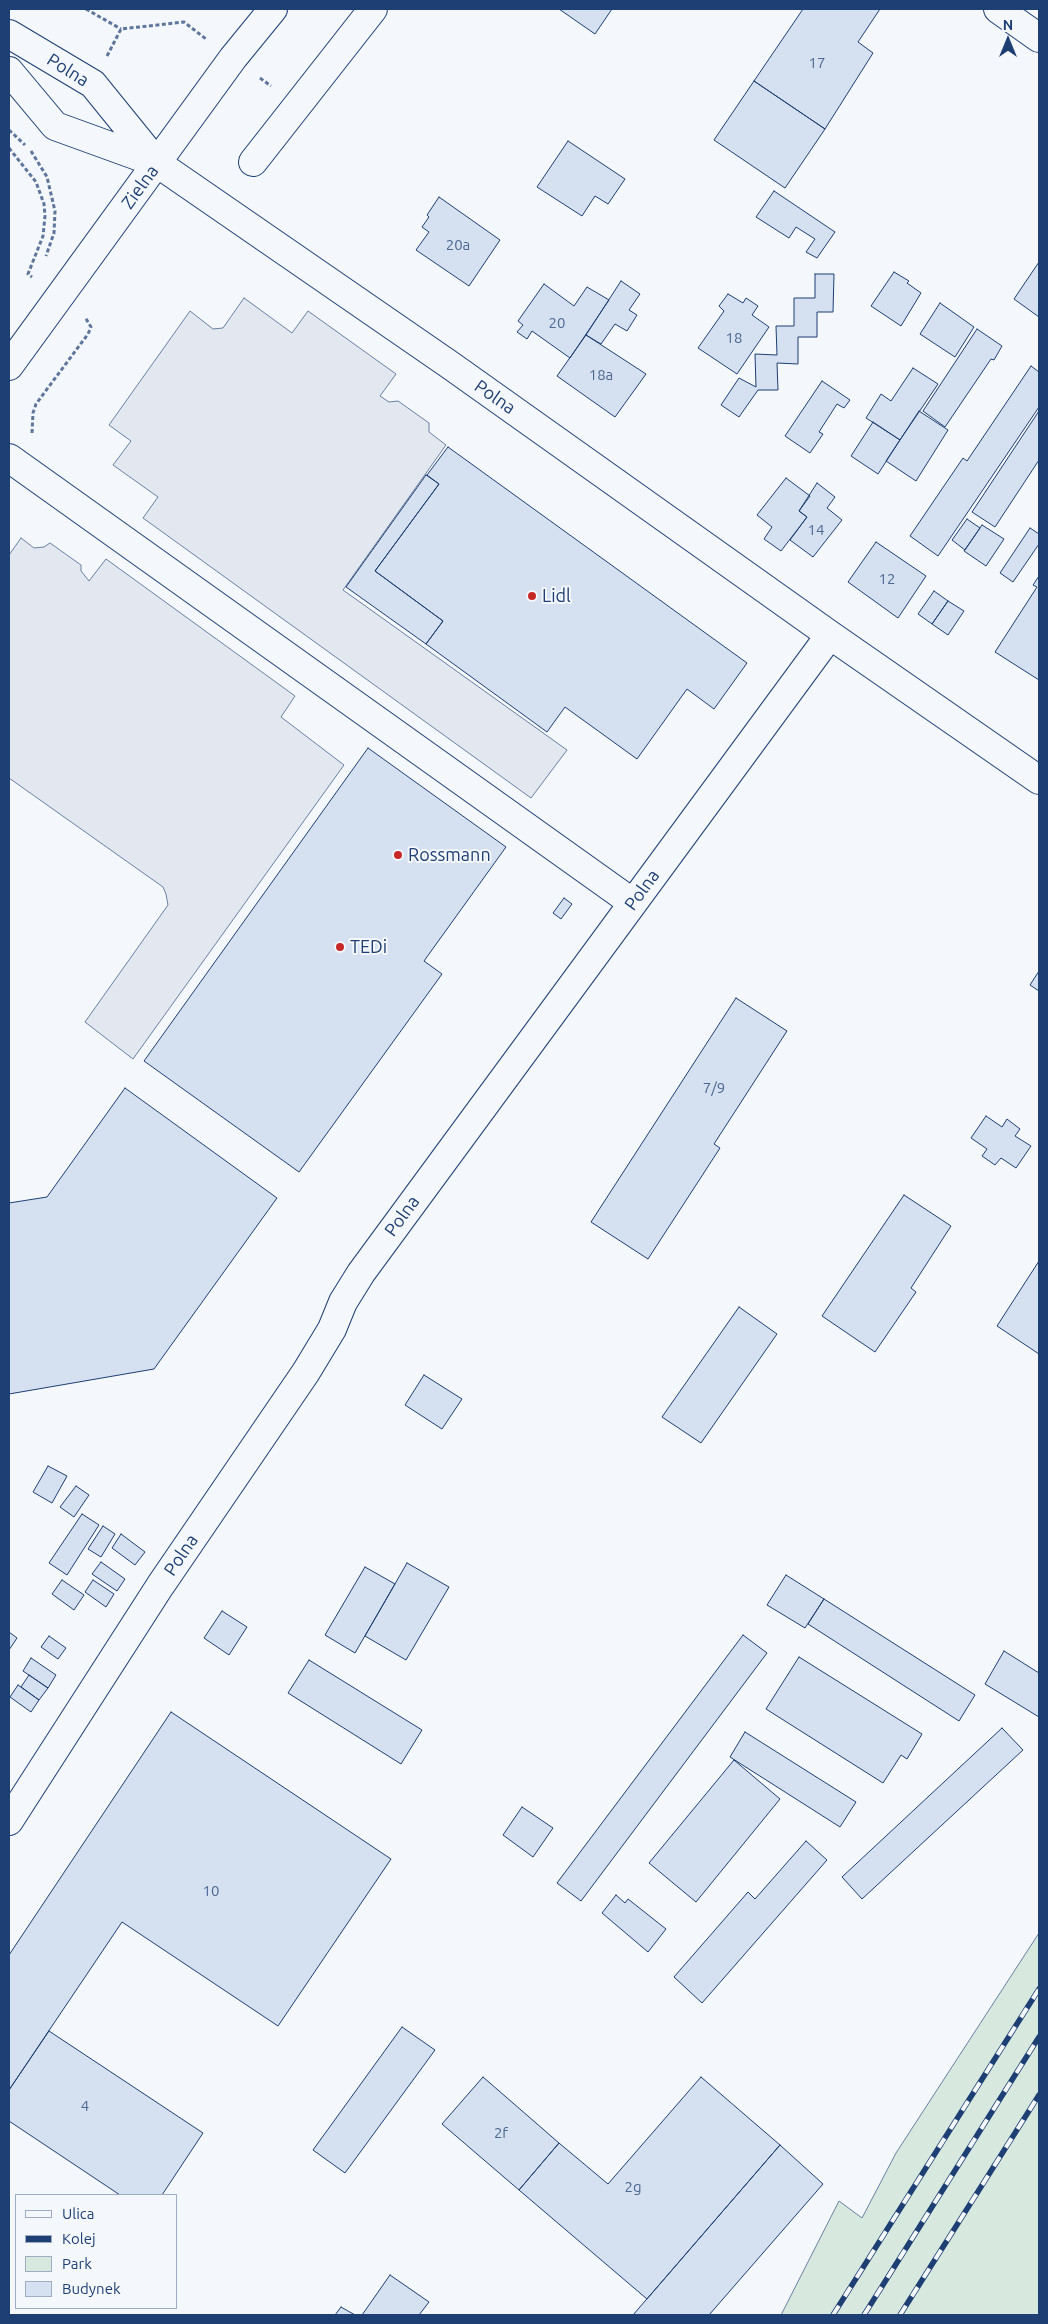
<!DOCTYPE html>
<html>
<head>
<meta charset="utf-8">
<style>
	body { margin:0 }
	#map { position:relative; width:1048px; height:2324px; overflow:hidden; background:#f4f7fb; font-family:Ubuntu,sans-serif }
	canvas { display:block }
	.frame { position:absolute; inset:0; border:10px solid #1d3f73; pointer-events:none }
	.legend { position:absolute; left:15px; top:2194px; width:162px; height:115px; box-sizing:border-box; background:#f4f7fb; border:1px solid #9eadc5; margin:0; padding:6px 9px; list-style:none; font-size:15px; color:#1d3f73 }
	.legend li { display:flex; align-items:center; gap:10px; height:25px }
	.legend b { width:25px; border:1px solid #9eadc5 }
	.north { position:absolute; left:983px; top:15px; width:50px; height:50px; -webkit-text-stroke:4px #f4f7fb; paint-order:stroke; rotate:0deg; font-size:14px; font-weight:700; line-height:20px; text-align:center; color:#1d3f73 }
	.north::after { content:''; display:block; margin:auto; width:18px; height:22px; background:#1d3f73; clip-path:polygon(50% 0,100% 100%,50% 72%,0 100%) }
</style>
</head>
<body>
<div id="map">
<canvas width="1048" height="2324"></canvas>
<div class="frame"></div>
<ul class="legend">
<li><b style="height:6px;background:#f4f7fb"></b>Ulica</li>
<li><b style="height:6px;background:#1d3f73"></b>Kolej</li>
<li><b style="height:14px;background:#d7e8df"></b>Park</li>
<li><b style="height:14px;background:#d5e0f0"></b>Budynek</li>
</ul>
<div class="north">N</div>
</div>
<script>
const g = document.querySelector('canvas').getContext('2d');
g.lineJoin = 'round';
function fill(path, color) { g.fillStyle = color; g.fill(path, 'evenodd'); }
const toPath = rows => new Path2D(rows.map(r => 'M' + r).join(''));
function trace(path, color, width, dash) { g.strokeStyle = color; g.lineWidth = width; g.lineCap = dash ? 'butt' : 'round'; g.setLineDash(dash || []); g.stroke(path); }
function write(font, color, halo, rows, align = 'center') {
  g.font = font + ' Ubuntu,sans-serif'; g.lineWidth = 4; g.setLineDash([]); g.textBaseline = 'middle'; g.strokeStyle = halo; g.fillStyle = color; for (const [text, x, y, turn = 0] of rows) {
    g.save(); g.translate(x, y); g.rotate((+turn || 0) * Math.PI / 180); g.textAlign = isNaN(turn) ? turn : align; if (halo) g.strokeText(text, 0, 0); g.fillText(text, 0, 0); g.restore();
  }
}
const green = toPath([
	[1039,1933,1039,2315,781,2315,839,2201,862,2218,896,2153,1039,1933]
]);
const parking = toPath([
	[244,298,292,333,308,311,396,374,380,396,389,402,398,401,429,423,429,432,446,445,343,590,567,750,531,798,143,518,158,497,113,465,131,441,109,425,190,311,213,329,223,328,244,298],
	[21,538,34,548,44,547,50,543,81,565,81,571,89,581,106,559,295,696,281,717,344,765,133,1059,85,1022,168,905,166,894,163,887,9,778,9,555,21,538]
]);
const building = toPath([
	[559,9,612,9,595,34,559,9],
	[803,9,880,9,858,42,873,53,825,129,754,81,803,9],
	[754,81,825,129,785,188,714,140,754,81],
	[568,141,625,179,608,204,595,196,582,216,537,187,568,141],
	[774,191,835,232,817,258,806,252,815,239,796,227,789,238,756,217,774,191],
	[439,197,500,240,469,286,416,250,429,232,422,227,429,217,427,215,439,197],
	[1039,262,1039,317,1014,299,1039,262],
	[894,272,909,281,907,283,921,293,901,326,871,306,894,272],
	[815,274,834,274,833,312,817,312,817,337,798,337,798,364,777,363,778,390,758,390,739,417,721,405,739,378,756,387,755,354,777,355,776,326,794,326,794,298,815,298,815,274],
	[621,281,640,294,629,310,637,315,627,331,615,324,601,344,586,335,621,281],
	[544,284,574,306,587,287,609,300,570,358,532,331,527,339,517,332,523,325,518,321,544,284],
	[728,294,743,303,746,298,758,306,752,315,769,327,737,374,698,348,724,311,719,306,728,294],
	[940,303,974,327,955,357,920,334,940,303],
	[977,329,1002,346,994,360,991,359,945,427,923,411,977,329],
	[586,335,646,374,615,417,557,376,586,335],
	[1031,366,1039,372,1039,407,938,556,910,536,963,458,967,461,1031,366],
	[913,368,938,384,900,440,866,418,881,394,891,401,913,368],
	[822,381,850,400,844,408,837,404,819,432,823,434,810,453,785,436,822,381],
	[919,411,948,430,916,481,886,461,919,411],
	[1039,411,1039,460,995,527,972,512,1039,411],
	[873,422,900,440,878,474,851,456,873,422],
	[448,447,747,663,714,709,687,689,637,759,565,707,547,732,426,644,443,621,375,571,439,484,427,475,448,447],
	[426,475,439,484,375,571,443,621,426,644,346,587,426,475],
	[786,478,810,496,799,511,807,517,781,551,764,539,772,527,757,515,786,478],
	[817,483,835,497,827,508,842,520,813,557,790,540,807,517,799,511,817,483],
	[967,519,980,528,965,550,952,540,967,519],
	[982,525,1004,539,986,566,964,551,982,525],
	[1030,528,1039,534,1039,544,1013,582,1000,573,1030,528],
	[876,542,926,576,898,618,848,582,876,542],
	[1039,576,1039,680,995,652,1037,587,1033,585,1039,576],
	[934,591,948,601,932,624,918,614,934,591],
	[948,601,964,611,948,635,932,624,948,601],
	[368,748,506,847,424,961,442,974,299,1172,144,1061,368,748],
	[564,898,572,904,561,919,553,913,564,898],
	[1039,971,1039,991,1030,985,1039,971],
	[736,998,787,1031,714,1144,720,1148,648,1259,591,1222,736,998],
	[125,1088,277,1198,154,1369,9,1394,9,1203,47,1197,125,1088],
	[986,1116,1002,1127,1007,1119,1020,1129,1015,1136,1031,1146,1016,1168,1001,1158,995,1165,982,1156,987,1149,971,1138,986,1116],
	[904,1195,951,1226,911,1288,916,1292,875,1352,822,1316,904,1195],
	[1039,1261,1039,1354,997,1326,1039,1261],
	[739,1307,777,1334,701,1443,662,1417,739,1307],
	[424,1375,462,1399,442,1429,405,1405,424,1375],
	[48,1466,67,1476,52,1503,33,1492,48,1466],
	[76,1486,89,1495,74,1517,60,1507,76,1486],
	[82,1514,99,1525,67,1575,49,1563,82,1514],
	[103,1526,115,1534,101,1557,88,1549,103,1526],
	[121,1534,145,1552,135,1565,112,1548,121,1534],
	[101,1562,125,1579,117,1591,92,1574,101,1562],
	[407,1563,449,1587,406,1660,365,1636,407,1563],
	[365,1567,395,1584,355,1653,325,1635,365,1567],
	[786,1575,824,1599,805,1628,767,1605,786,1575],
	[62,1580,84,1595,74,1610,52,1594,62,1580],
	[93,1580,114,1594,106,1607,85,1592,93,1580],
	[824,1599,975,1695,959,1721,808,1624,824,1599],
	[222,1611,247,1627,229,1655,204,1638,222,1611],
	[9,1632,17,1638,9,1650,9,1632],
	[743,1635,767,1653,581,1901,557,1883,743,1635],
	[49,1636,66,1648,58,1659,41,1647,49,1636],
	[1004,1651,1039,1673,1039,1717,985,1684,1004,1651],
	[799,1657,922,1734,907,1759,901,1755,883,1783,766,1709,799,1657],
	[31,1658,56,1675,48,1688,23,1671,31,1658],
	[309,1660,422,1730,401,1764,288,1693,309,1660],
	[29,1675,48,1688,39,1700,21,1687,29,1675],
	[18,1685,39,1700,31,1712,10,1697,18,1685],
	[171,1712,391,1859,278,2026,122,1922,9,2090,9,1955,171,1712],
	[1002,1728,1023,1750,862,1899,842,1877,1002,1728],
	[745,1732,856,1802,840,1827,730,1757,745,1732],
	[734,1760,780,1799,696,1902,649,1863,734,1760],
	[522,1807,553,1828,533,1857,503,1835,522,1807],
	[806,1841,827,1860,702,2003,674,1977,748,1892,755,1899,806,1841],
	[616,1895,625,1903,628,1899,666,1929,648,1952,602,1913,616,1895],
	[402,2027,435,2050,345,2173,313,2150,402,2027],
	[49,2031,203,2133,162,2195,120,2195,9,2121,9,2090,49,2031],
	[483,2077,559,2143,519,2190,442,2124,483,2077],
	[701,2077,780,2145,647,2299,519,2190,559,2143,608,2184,701,2077],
	[780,2145,823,2184,709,2315,633,2315,780,2145],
	[390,2275,429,2302,419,2315,362,2315,390,2275],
	[341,2307,355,2315,335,2315,341,2307]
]);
const path = toPath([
	[86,9,121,29],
	[107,56,121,29,184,22,206,39],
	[260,78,271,86],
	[9,130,25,145],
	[9,148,36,182,44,204,45,216,43,236,28,274,32,277],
	[31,151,47,177,55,211,54,233,46,256],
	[32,433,33,413,36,404,88,334,91,327,85,317]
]);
const minor = toPath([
	[998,9,1039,38],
	[9,34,93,84,157,163],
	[9,71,55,126,157,163,450,365,830,635,1039,780],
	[253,162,373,9],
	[9,366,233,58,273,9],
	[9,458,633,903],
	[9,1821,160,1586,306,1372,332,1329,343,1302,361,1273,830,635]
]);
const rail = toPath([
	[833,2315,1039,1989],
	[864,2315,1039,2037],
	[900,2315,1039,2095]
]);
const markers = [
	[532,596,5,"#c62828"],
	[398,855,5,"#c62828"],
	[340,947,5,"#c62828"]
];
const numberNames = [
	["17",817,63],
	["20a",458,245],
	["20",557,323],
	["18",734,338],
	["18a",601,375],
	["14",816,530],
	["12",887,579],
	["7/9",714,1088],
	["10",211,1891],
	["4",85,2106],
	["2f",501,2133],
	["2g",633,2187]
];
const streetNames = [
	["Polna",68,70,32],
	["Zielna",140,187,-54],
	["Polna",495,397,35],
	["Polna",642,890,-54],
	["Polna",402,1216,-54],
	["Polna",181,1555,-56]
];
const poiNames = [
	["Lidl",542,596],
	["Rossmann",408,855],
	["TEDi",350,947]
];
fill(green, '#d7e8df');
trace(green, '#687fa3', 1);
fill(parking, '#e3e8f0');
trace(parking, '#687fa3', 1);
fill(building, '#d5e0f0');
trace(building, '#1d3f73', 1);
trace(minor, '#1d3f73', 30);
trace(path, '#5e769c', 3, [4, 2.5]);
trace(minor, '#f4f7fb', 28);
trace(rail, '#1d3f73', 5.5);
trace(rail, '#f4f7fb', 4, [11]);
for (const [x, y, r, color] of markers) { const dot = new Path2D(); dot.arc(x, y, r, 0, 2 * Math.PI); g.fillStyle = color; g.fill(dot); trace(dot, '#f4f7fb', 2); }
write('15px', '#4b6792', null, numberNames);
write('18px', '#1d3f73', '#f4f7fb', streetNames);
write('18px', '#1d3f73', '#f4f7fb', poiNames, 'left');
</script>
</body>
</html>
